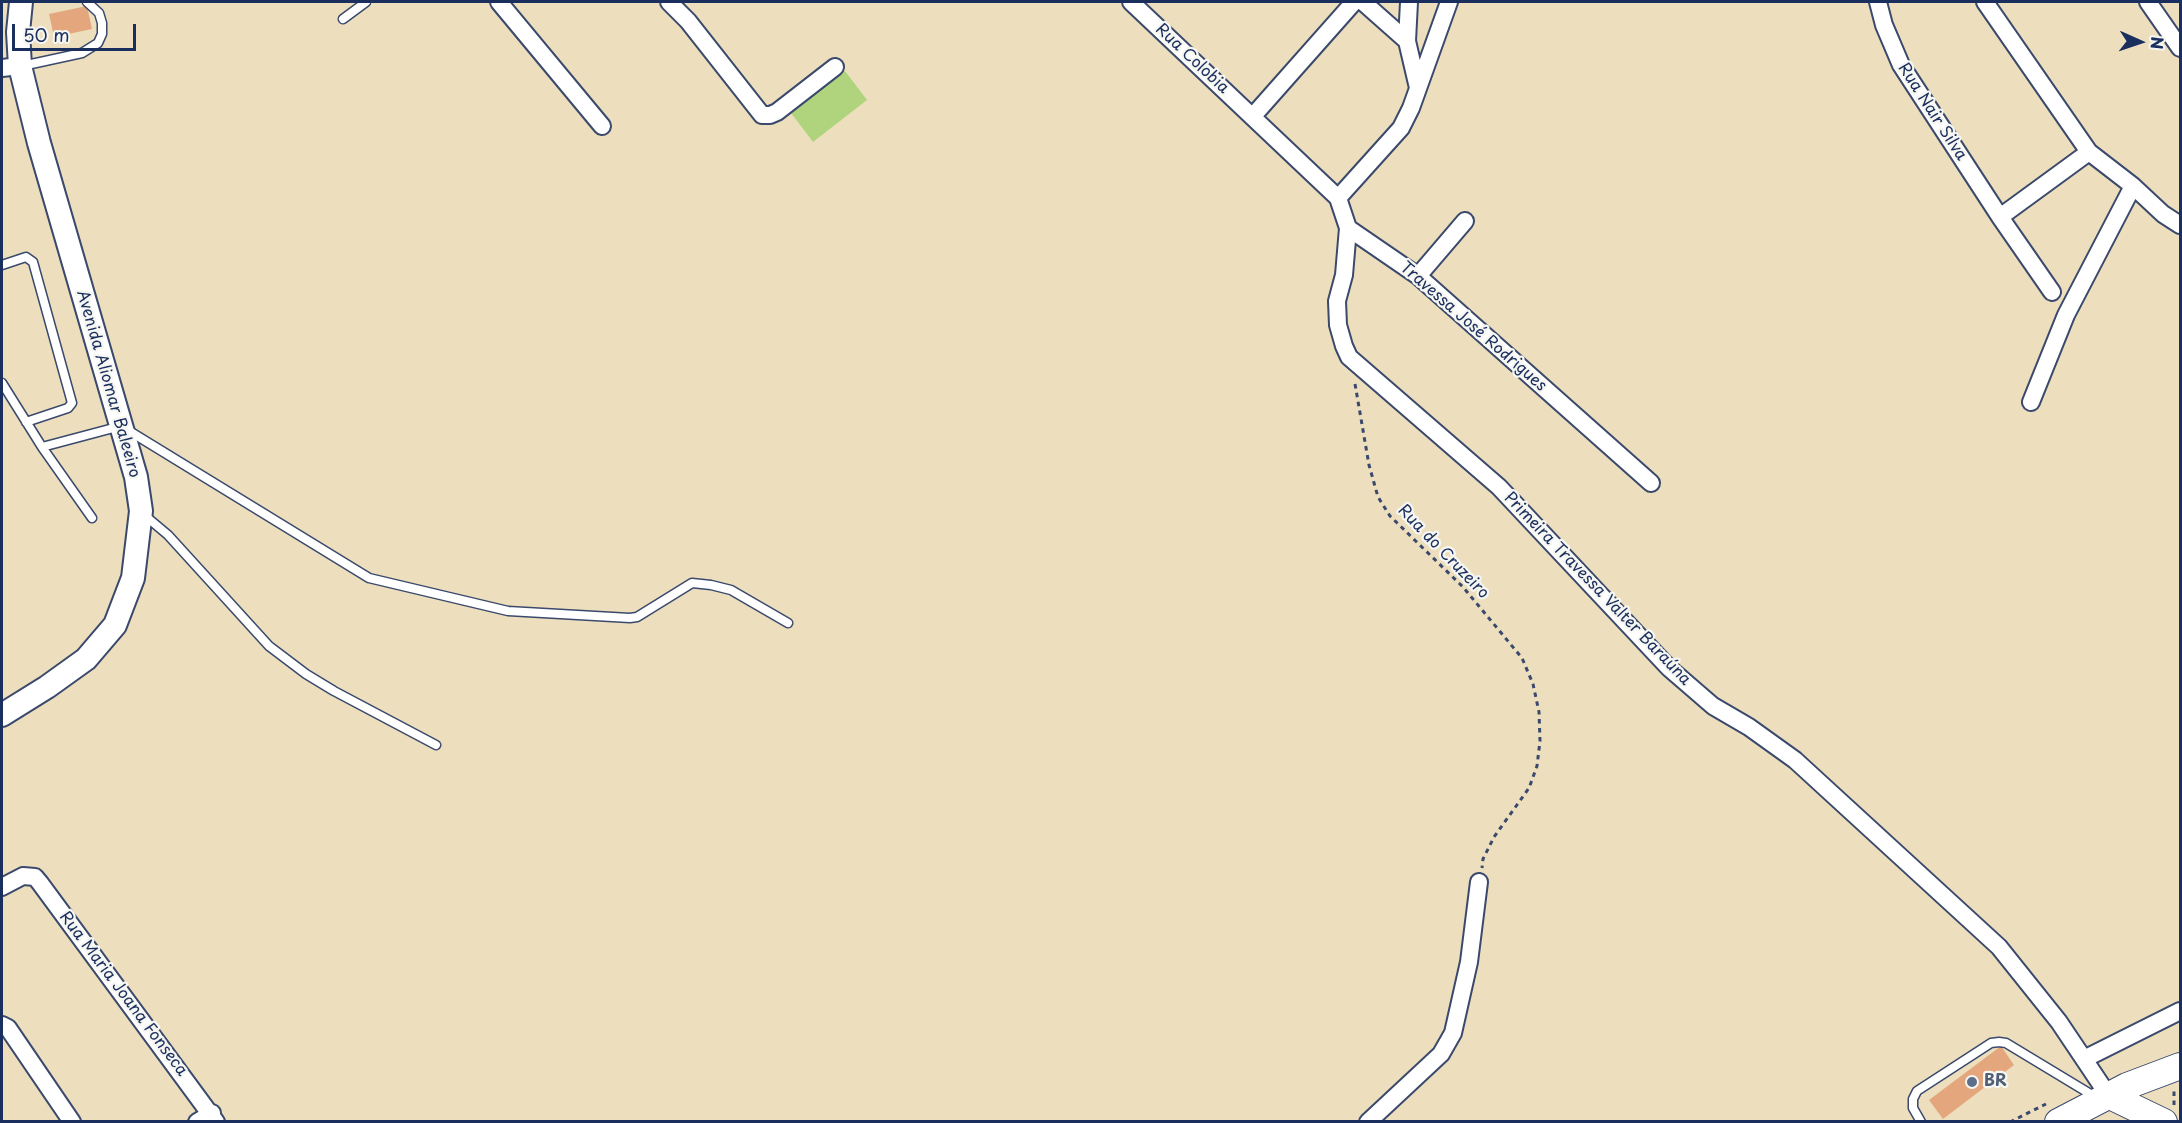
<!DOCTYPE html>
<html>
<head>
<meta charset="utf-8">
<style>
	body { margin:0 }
	#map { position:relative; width:2182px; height:1123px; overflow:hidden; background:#eddfbd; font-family:"Playpen Sans",sans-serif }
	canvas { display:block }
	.frame { position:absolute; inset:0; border:3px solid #1b2f5e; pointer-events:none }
	.north { position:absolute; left:2110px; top:12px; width:60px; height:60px; -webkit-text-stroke:4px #f6f6f2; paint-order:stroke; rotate:93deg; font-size:16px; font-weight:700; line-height:24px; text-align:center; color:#1b2f5e }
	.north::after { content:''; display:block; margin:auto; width:21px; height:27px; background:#1b2f5e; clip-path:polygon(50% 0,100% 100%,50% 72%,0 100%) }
	.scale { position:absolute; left:12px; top:24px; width:124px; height:27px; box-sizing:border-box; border:3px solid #1b2f5e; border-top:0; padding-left:8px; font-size:18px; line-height:21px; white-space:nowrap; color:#1b2f5e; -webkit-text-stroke:4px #f6f6f2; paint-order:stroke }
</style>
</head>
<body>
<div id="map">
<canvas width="2182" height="1123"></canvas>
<div class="frame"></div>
<div class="north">N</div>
<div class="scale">50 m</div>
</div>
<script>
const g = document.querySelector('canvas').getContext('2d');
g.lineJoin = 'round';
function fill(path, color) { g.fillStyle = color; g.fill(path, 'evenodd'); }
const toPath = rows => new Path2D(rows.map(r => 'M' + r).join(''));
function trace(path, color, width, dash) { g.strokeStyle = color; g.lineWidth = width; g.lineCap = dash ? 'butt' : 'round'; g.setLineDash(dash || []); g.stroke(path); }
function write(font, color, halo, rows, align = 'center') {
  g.font = font + ' "Playpen Sans",sans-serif'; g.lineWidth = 4.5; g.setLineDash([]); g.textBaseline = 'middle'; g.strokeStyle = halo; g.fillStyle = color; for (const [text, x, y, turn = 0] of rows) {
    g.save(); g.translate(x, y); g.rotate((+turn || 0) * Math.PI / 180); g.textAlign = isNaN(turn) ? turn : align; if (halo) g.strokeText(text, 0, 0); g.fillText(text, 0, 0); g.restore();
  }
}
const green = toPath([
	[845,71,867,100,813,142,791,113]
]);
const building = toPath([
	[87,6,92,29,54,37,49,14],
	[2001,1046,2014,1065,1943,1119,1929,1100]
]);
const path = toPath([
	[1355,384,1369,465,1378,497,1390,516,1463,587,1522,658,1533,684,1539,712,1540,741,1537,766,1529,788,1494,837,1483,859,1482,868],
	[2174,1105,2174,1091],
	[2010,1122,2046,1104]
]);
const service = toPath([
	[343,19,366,2],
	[22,66,82,53,98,43,102,34,102,23,99,13,87,2],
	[2,265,26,257,33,262,72,403,68,408,26,422],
	[2,383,42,447,121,426,369,578,508,611,630,618,637,617,692,583,711,585,731,590,788,623],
	[42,447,92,518],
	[143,514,168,535,269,646,306,674,334,691,436,745],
	[1921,1122,1913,1108,1913,1099,1917,1091,1991,1043,1999,1042,2006,1043,2097,1098]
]);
const minor = toPath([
	[499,2,602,126],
	[669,2,688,21,762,115,770,115,777,112,835,67],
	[1131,2,1338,198,1348,228,1418,276,1651,483],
	[1363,2,1407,41,1418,88],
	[1878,2,1884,25,1901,65,2000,217,2052,292],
	[1985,2,2089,152,2133,186,2163,214,2180,225],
	[2148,2,2180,48],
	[1407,41,1409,2],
	[2,68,20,66],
	[1253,116,1354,2],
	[1338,198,1401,128,1411,108,1449,2],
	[2000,217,2089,152],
	[1348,228,1344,275,1337,301,1338,325,1344,346,1349,357,1499,487,1669,668,1713,706,1749,727,1795,760,1999,947,2059,1022,2108,1095],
	[1418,276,1465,221],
	[2031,402,2066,315,2133,186],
	[2,887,23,876,35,877,40,883,216,1122],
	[2,1025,8,1028,72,1122],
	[2084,1059,2180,1011],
	[197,1122,212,1113],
	[1368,1122,1441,1054,1453,1033,1469,962,1479,882]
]);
const secondary = toPath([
	[2,715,47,687,86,659,115,625,133,578,141,511,136,477,39,143,20,66,18,32,21,2]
]);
const primary = toPath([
	[2108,1095,2164,1122],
	[2058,1122,2127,1086,2180,1066]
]);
const markers = [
	[1972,1082,6,"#5c6f8a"]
];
const streetNames = [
	["Rua Colobia",1192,59,43],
	["Rua Nair Silva",1932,112,57],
	["Travessa José Rodrigues",1473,327,41],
	["Avenida Aliomar Baleeiro",108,384,74],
	["Rua do Cruzeiro",1443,552,46],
	["Primeira Travessa Valter Baraúna",1597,589,46],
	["Rua Maria Joana Fonseca",123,994,53]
];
const serviceNames = [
	["BR",1984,1082]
];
fill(green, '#afd47d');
fill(building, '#e4a77d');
trace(service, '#3a496c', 11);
trace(minor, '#3a496c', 20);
trace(secondary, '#3a496c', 26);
trace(primary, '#3a496c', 28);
trace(path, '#3a496c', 3, [4.5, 4.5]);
trace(service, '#fff', 8);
trace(minor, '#fff', 16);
trace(secondary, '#fff', 22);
trace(primary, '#fff', 26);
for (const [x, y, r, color] of markers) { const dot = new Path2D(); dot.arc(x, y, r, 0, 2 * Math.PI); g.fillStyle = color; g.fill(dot); trace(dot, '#f6f6f2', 2); }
write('16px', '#1b2f5e', '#f6f6f2', streetNames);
write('bold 16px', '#4e5e75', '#f6f6f2', serviceNames, 'left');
</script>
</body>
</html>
